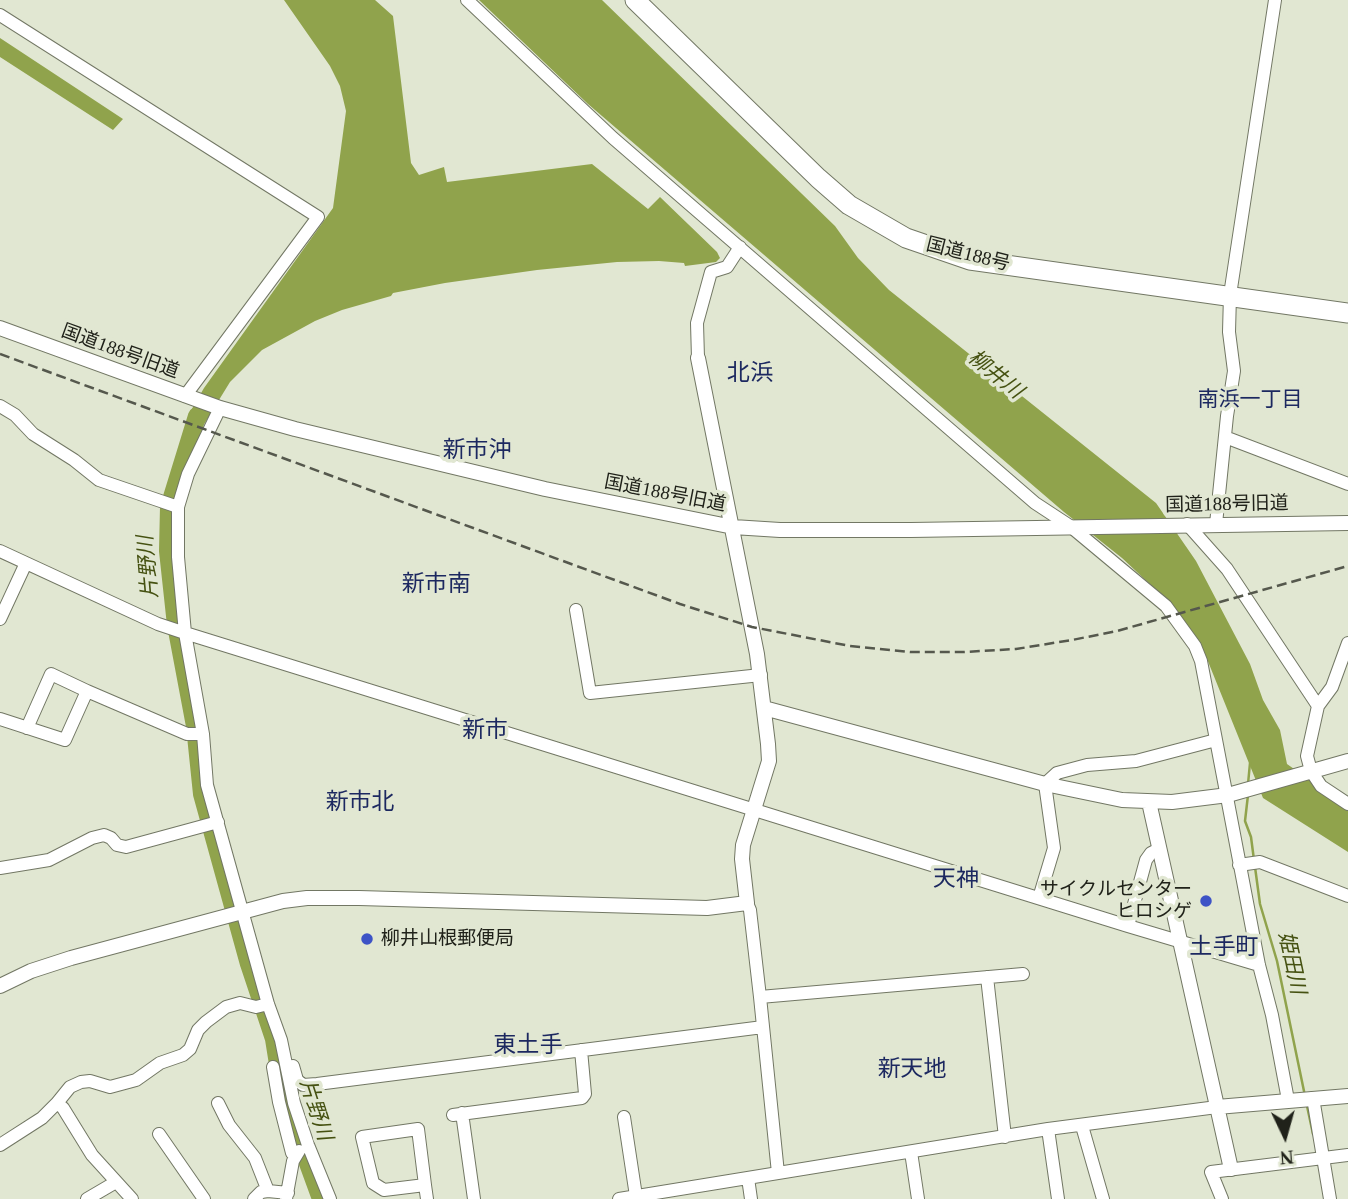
<!DOCTYPE html>
<html>
<head>
<meta charset="utf-8">
<style>
	body { margin:0 }
	#map { position:relative; width:1348px; height:1199px; overflow:hidden; background:#e1e7d2; font-family:"Times New Roman",serif }
	canvas { display:block }
	.north { position:absolute; left:1250px; top:1101px; width:70px; height:70px; -webkit-text-stroke:5px #e1e7d2; paint-order:stroke; rotate:175deg; font-size:19px; font-weight:700; line-height:28px; text-align:center; color:#20221a }
	.north::after { content:''; display:block; margin:auto; width:24px; height:32px; background:#20221a; clip-path:polygon(50% 0,100% 100%,50% 72%,0 100%) }
</style>
</head>
<body>
<div id="map">
<canvas width="1348" height="1199"></canvas>
<div class="north">N</div>
</div>
<script>
const g = document.querySelector('canvas').getContext('2d');
g.lineJoin = 'round';
function fill(path, color) { g.fillStyle = color; g.fill(path, 'evenodd'); }
const toPath = rows => new Path2D(rows.map(r => 'M' + r).join(''));
function trace(path, color, width, dash) { g.strokeStyle = color; g.lineWidth = width; g.lineCap = dash ? 'butt' : 'round'; g.setLineDash(dash || []); g.stroke(path); }
function write(font, color, halo, rows, align = 'center') {
  g.font = font + ' "Times New Roman","Noto Sans JP",serif'; g.lineWidth = 7; g.setLineDash([]); g.textBaseline = 'middle'; g.strokeStyle = halo; g.fillStyle = color; for (const [text, x, y, turn = 0] of rows) {
    g.save(); g.translate(x, y); g.rotate((+turn || 0) * Math.PI / 180); g.textAlign = isNaN(turn) ? turn : align; if (halo) g.strokeText(text, 0, 0); g.fillText(text, 0, 0); g.restore();
  }
}
const water = toPath([
	[284,0,375,0,393,16,411,163,419,175,444,167,447,182,592,164,648,209,660,197,717,252,720,258,716,262,685,266,684,263,659,261,617,262,537,270,445,283,393,293,391,296,342,310,315,321,262,350,230,382,195,439,183,438,189,414,204,388,333,208,346,111,340,86,330,66],
	[479,0,602,0,835,226,858,258,889,290,1156,503,1196,561,1250,664,1263,700,1280,730,1287,764,1348,807,1348,852,1263,798,1205,654,1171,604,1122,558,1064,512,588,104],
	[0,38,123,119,113,130,0,57]
]);
const stream = toPath([
	[1248,784,1250,763],
	[1248,795,1245,821,1251,837,1254,860],
	[1255,867,1260,904,1277,961,1305,1096],
	[1307,1106,1313,1134]
]);
const river = toPath([
	[197,416,169,507,168,551,176,625,195,726,202,794,249,964,274,1039,283,1095,321,1199]
]);
const minor = toPath([
	[467,0,613,138,1035,503,1070,526,1166,606,1195,646,1201,661,1259,965,1272,1015,1288,1100],
	[0,15,318,217,185,396],
	[698,358,697,323,711,272,727,267,740,247],
	[0,406,15,415,33,434,74,460,99,480,178,507],
	[220,408,188,474,178,507,178,557,185,633,203,734,207,785,268,1004,281,1040,294,1103,308,1145,330,1199],
	[1225,437,1348,484],
	[1187,524,1227,569,1318,706],
	[1216,524,1227,416,1234,371,1229,332,1230,295,1275,0],
	[0,551,158,624,185,633,1128,926,1259,965],
	[576,610,590,693,761,675],
	[0,619,26,563],
	[1348,643,1332,687,1318,706,1307,756,1311,771,1321,786,1348,804],
	[0,719,65,740,87,691,187,734,203,734],
	[27,728,51,674,87,691],
	[1239,865,1260,862,1348,896],
	[0,868,49,860,92,838,104,835,111,838,117,845,126,847,218,822],
	[1039,898,1054,848,1045,784,1057,773,1087,765,1136,761,1216,740],
	[747,903,750,910,760,997,778,1173],
	[1128,926,1146,860,1151,853,1159,849],
	[987,977,1005,1137],
	[760,997,1023,974],
	[293,1066,297,1080,303,1085,317,1084,763,1027],
	[273,1067,279,1102,292,1153,295,1155],
	[1313,1098,1330,1199],
	[57,1103,63,1108,92,1155,132,1199],
	[218,1103,229,1125,255,1158,268,1191],
	[462,1113,474,1199],
	[453,1115,582,1098,585,1094,581,1050],
	[624,1117,636,1196],
	[1082,1126,1103,1199],
	[1048,1129,1058,1199],
	[159,1134,204,1199],
	[0,1145,42,1118,57,1103,70,1087,81,1082,90,1081,110,1087,136,1080,160,1063,183,1055,190,1049,198,1030,206,1022,226,1007,240,1003,256,1007,268,1004],
	[911,1152,918,1199],
	[748,1178,751,1199],
	[425,1185,384,1190,373,1183,362,1137,418,1129,425,1185,427,1199],
	[87,1199,116,1182],
	[254,1199,261,1192,268,1191,288,1193],
	[286,1199,293,1161,299,1151],
	[619,1199,1048,1129,1217,1107],
	[1222,1199,1211,1172,1348,1155]
]);
const tertiary = toPath([
	[0,328,220,408,295,429,545,489,733,527,780,530,911,530,1348,523],
	[764,708,1045,784,1122,800,1172,802,1228,795,1348,761],
	[1149,802,1231,1169],
	[0,986,31,971,71,958,283,901,307,898,359,898,707,908,747,903,742,859,743,845,769,761,768,744,757,654,698,358],
	[1217,1107,1348,1096]
]);
const trunk = toPath([
	[635,0,818,178,849,205,906,238,970,260,1348,313]
]);
const rail = toPath([
	[0,354,680,604,752,627,850,646,911,652,964,652,1016,649,1072,640,1117,631,1348,566]
]);
const markers = [
	[1206,901,7,"#3d53c6"],
	[367,939,7,"#3d53c6"]
];
const streetNames = [
	["国道188号",968,255,14],
	["国道188号旧道",120,352,20],
	["国道188号旧道",665,494,11],
	["国道188号旧道",1227,505,-1]
];
const poiNames = [
	["サイクルセンター",1192,890],
	["ヒロシゲ",1192,912],
	["柳井山根郵便局",381,939,"left"]
];
const waterNames = [
	["柳井川",995,375,39],
	["片野川",149,567,-95],
	["姫田川",1291,963,78],
	["片野川",315,1110,72]
];
const neighbourhoodNames = [
	["南浜一丁目",1250,400]
];
const quarterNames = [
	["北浜",750,374],
	["新市沖",477,451],
	["新市南",436,585],
	["新市",485,731],
	["新市北",360,803],
	["天神",956,880],
	["土手町",1224,948],
	["東土手",528,1046],
	["新天地",912,1070]
];
fill(water, '#90a34c');
trace(stream, '#90a34c', 2.5);
trace(river, '#90a34c', 18);
trace(minor, '#727764', 14);
trace(tertiary, '#727764', 16);
trace(trunk, '#727764', 21);
trace(minor, '#fff', 12);
trace(tertiary, '#fff', 14);
trace(trunk, '#fff', 19);
trace(rail, '#55584d', 2.5, [10, 5]);
for (const [x, y, r, color] of markers) { const dot = new Path2D(); dot.arc(x, y, r, 0, 2 * Math.PI); g.fillStyle = color; g.fill(dot); trace(dot, '#e1e7d2', 2.5); }
write('19px', '#20221a', '#e1e7d2', streetNames);
write('19px', '#20221a', '#e1e7d2', poiNames, 'right');
write('italic 21px', '#455111', '#e1e7d2', waterNames);
write('21px', '#1c2860', '#e1e7d2', neighbourhoodNames);
write('23px', '#1c2860', '#e1e7d2', quarterNames);
</script>
</body>
</html>
